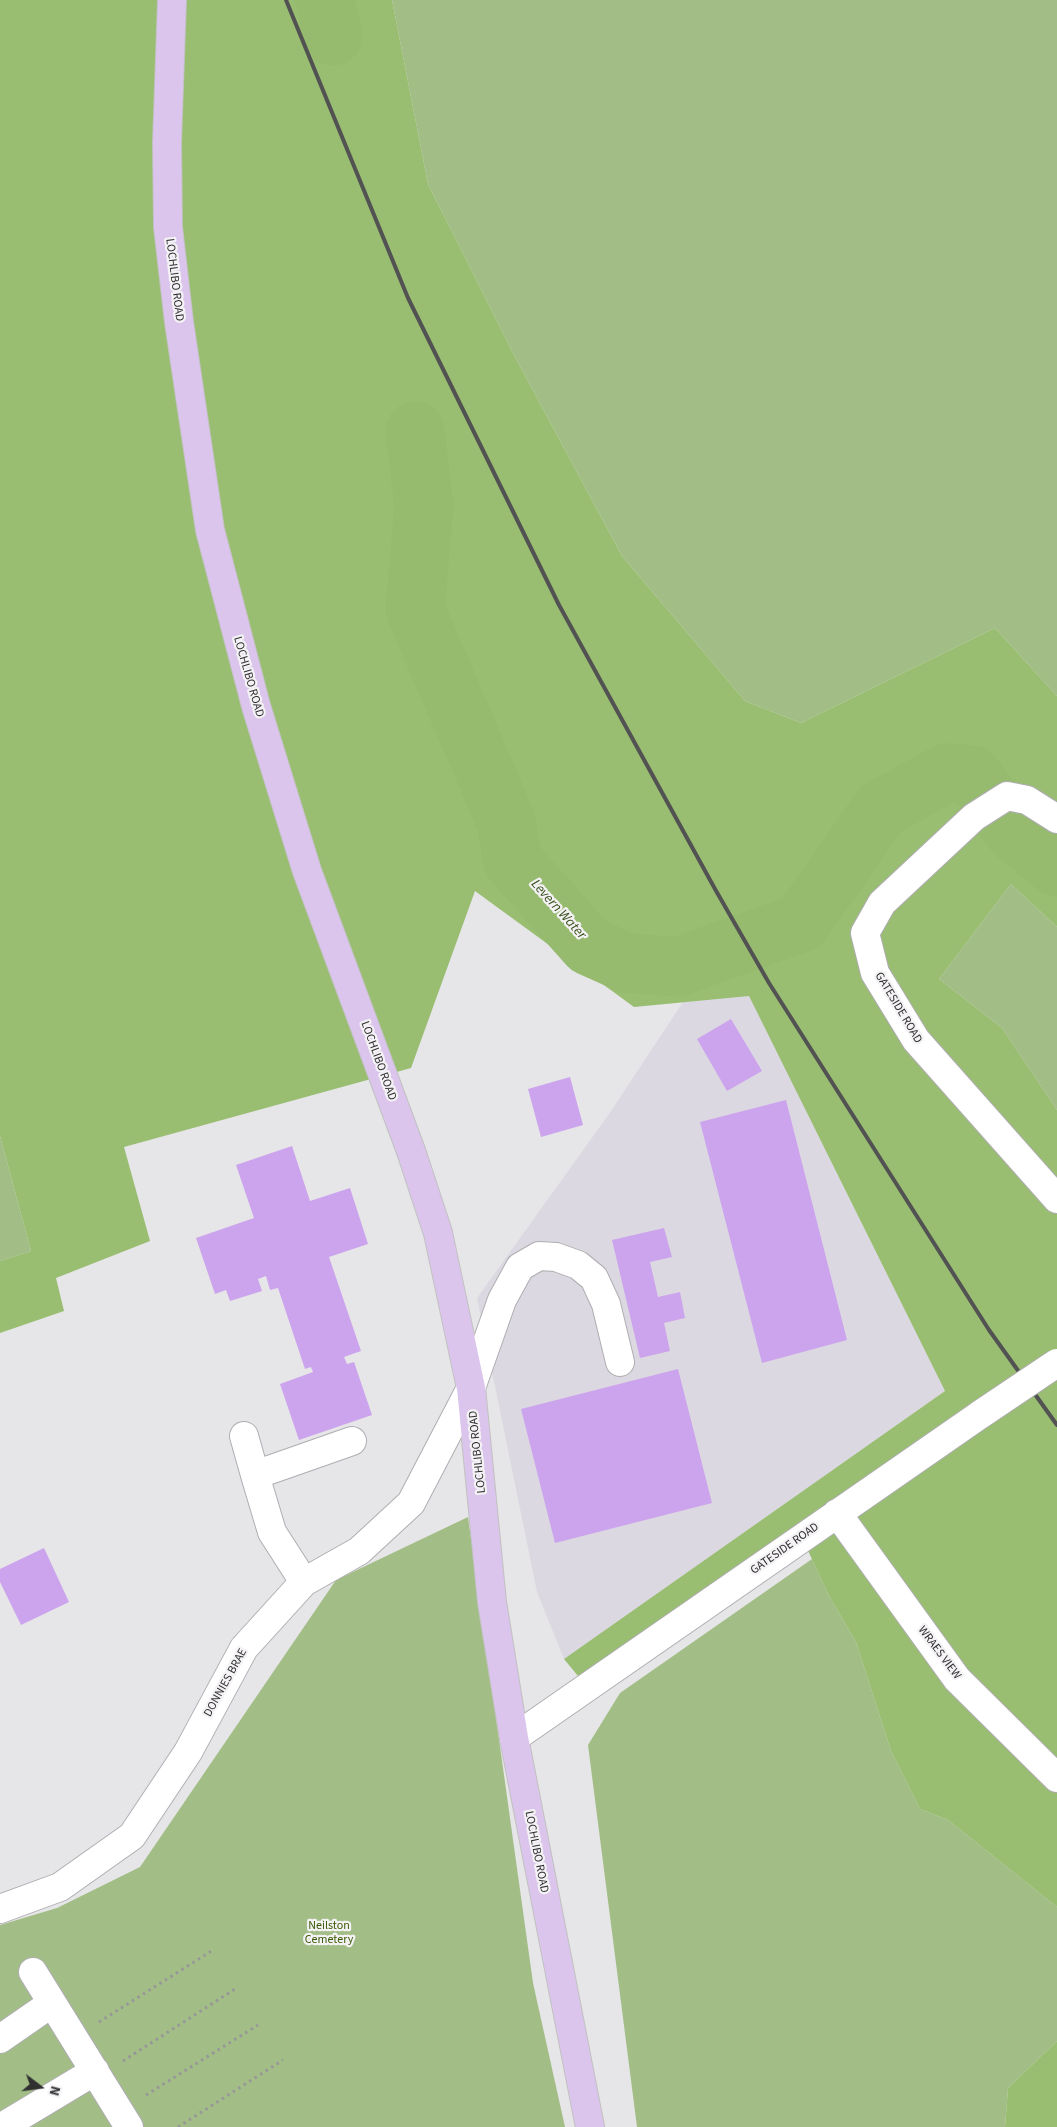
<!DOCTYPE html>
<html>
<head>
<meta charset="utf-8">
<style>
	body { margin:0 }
	#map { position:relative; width:1057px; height:2127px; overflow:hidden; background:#e6e5e8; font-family:"Source Sans 3",sans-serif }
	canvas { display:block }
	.north { position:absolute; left:15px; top:2062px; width:50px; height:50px; -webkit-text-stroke:4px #f4f2f5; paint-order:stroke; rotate:105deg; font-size:14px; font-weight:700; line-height:20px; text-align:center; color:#303031 }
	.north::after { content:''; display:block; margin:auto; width:18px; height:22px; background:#303031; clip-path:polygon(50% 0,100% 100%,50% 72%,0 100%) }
</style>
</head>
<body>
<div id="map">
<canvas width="1057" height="2127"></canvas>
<div class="north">N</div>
</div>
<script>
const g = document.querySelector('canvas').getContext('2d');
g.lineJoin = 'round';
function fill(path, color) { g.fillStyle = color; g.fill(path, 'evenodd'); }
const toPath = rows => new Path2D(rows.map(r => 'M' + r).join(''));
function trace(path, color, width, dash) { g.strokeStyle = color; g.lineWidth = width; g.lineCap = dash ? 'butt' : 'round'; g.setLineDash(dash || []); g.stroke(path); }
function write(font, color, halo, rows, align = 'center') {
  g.font = font + ' "Source Sans 3",sans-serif'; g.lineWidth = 4.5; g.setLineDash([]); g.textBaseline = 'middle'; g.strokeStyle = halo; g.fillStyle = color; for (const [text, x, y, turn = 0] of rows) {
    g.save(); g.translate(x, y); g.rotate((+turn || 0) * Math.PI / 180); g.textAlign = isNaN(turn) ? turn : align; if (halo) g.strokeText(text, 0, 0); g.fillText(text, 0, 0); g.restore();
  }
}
const built = toPath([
	[749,995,945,1391,564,1659,537,1592,477,1298,609,1114,683,1002]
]);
const green = toPath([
	[392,0,1057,0,1057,696,995,628,801,723,745,701,622,556,515,357,428,184],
	[1011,884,1057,927,1057,1110,1002,1028,939,979],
	[0,1136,31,1251,0,1261],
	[468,1517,533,1983,565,2127,0,2127,0,1925,57,1908,140,1867,336,1580],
	[812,1559,829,1596,856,1642,891,1751,920,1809,948,1820,1057,1907,1057,2041,1008,2088,1005,2127,637,2127,588,1745,620,1693]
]);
const forest = toPath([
	[0,0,392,0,428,184,515,357,622,556,745,701,801,723,995,628,1057,696,1057,927,1011,884,939,979,1002,1028,1057,1110,1057,1907,948,1820,920,1809,891,1751,856,1642,829,1596,798,1529,578,1676,564,1659,945,1391,749,996,634,1007,475,891,411,1068,124,1147,150,1241,56,1278,64,1311,0,1333,0,1261,31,1251,0,1136],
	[1057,2041,1057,2127,1005,2127,1008,2088]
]);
const river = toPath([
	[325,0,333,36],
	[415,431,424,506,415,609,506,821,513,861,589,946,627,963,677,967,801,923,881,809,946,773,972,775,1016,834,1057,867]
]);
const building = toPath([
	[731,1019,762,1071,727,1091,697,1039],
	[570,1077,583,1125,541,1137,528,1089],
	[786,1100,847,1340,762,1363,700,1122],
	[292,1146,310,1201,350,1188,368,1244,329,1257,361,1351,344,1357,347,1364,354,1362,372,1415,299,1440,280,1384,313,1372,311,1367,305,1369,278,1288,270,1290,266,1276,258,1279,262,1291,230,1301,226,1290,215,1294,196,1238,254,1218,236,1165],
	[664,1228,672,1257,650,1262,658,1297,680,1292,685,1318,664,1323,670,1351,640,1358,612,1240],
	[678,1369,712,1503,555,1543,521,1409],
	[44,1548,69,1602,21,1625,0,1582,0,1569]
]);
const path = toPath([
	[99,2022,213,1950],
	[123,2061,238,1987],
	[146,2095,258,2025],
	[178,2127,283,2060]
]);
const minor = toPath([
	[1057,819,1027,800,1007,796,974,817,882,903,865,933,875,973,916,1040,1057,1199],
	[244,1436,255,1475],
	[837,1513,957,1679,1057,1778],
	[304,1582,272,1532,255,1475,352,1441],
	[514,1738,981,1414],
	[0,1909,60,1887,132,1836,188,1752,244,1648,304,1582,359,1551,411,1503,471,1388,502,1300,520,1267,539,1256,556,1257,578,1265,594,1278,606,1304,620,1362],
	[33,1972,129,2127],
	[0,2039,52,2003],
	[2,2127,95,2071]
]);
const major = toPath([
	[172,0,167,143,168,227,179,322,210,530,256,706,307,871,411,1151,438,1233,471,1388,492,1602,514,1738,590,2127]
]);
const rail = toPath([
	[286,0,408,298,559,605,715,889,769,983,989,1330,1057,1425]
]);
const minorBridge = toPath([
	[981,1414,1057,1363]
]);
const streetNames = [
	["LOCHLIBO ROAD",174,280,83],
	["LOCHLIBO ROAD",248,677,74],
	["GATESIDE ROAD",898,1008,59],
	["LOCHLIBO ROAD",378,1061,70],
	["LOCHLIBO ROAD",478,1452,-96],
	["GATESIDE ROAD",785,1549,-35],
	["WRAES VIEW",939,1653,53],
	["DONNIES BRAE",226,1683,-61],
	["LOCHLIBO ROAD",536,1852,79]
];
const parkNames = [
	["Neilston",329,1926],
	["Cemetery",329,1940]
];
const waterNames = [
	["Levern Water",558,910,48]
];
fill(built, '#dcd8e1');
fill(green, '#a2be86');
fill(forest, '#99bd71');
trace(river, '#96bb6f', 59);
fill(building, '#cca4ed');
trace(minor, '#afadb1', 30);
trace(major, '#c1c1c1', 30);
trace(path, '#979698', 3, [2.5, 4]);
trace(minor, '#fff', 28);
trace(major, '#dbc5ec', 28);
trace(rail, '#525253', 4);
trace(minorBridge, '#afadb1', 30, []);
trace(minorBridge, '#fff', 28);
write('12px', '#303031', '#f4f2f5', streetNames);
write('12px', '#395902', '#f4f2f5', parkNames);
write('italic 14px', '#39501b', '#f4f2f5', waterNames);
</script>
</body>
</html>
